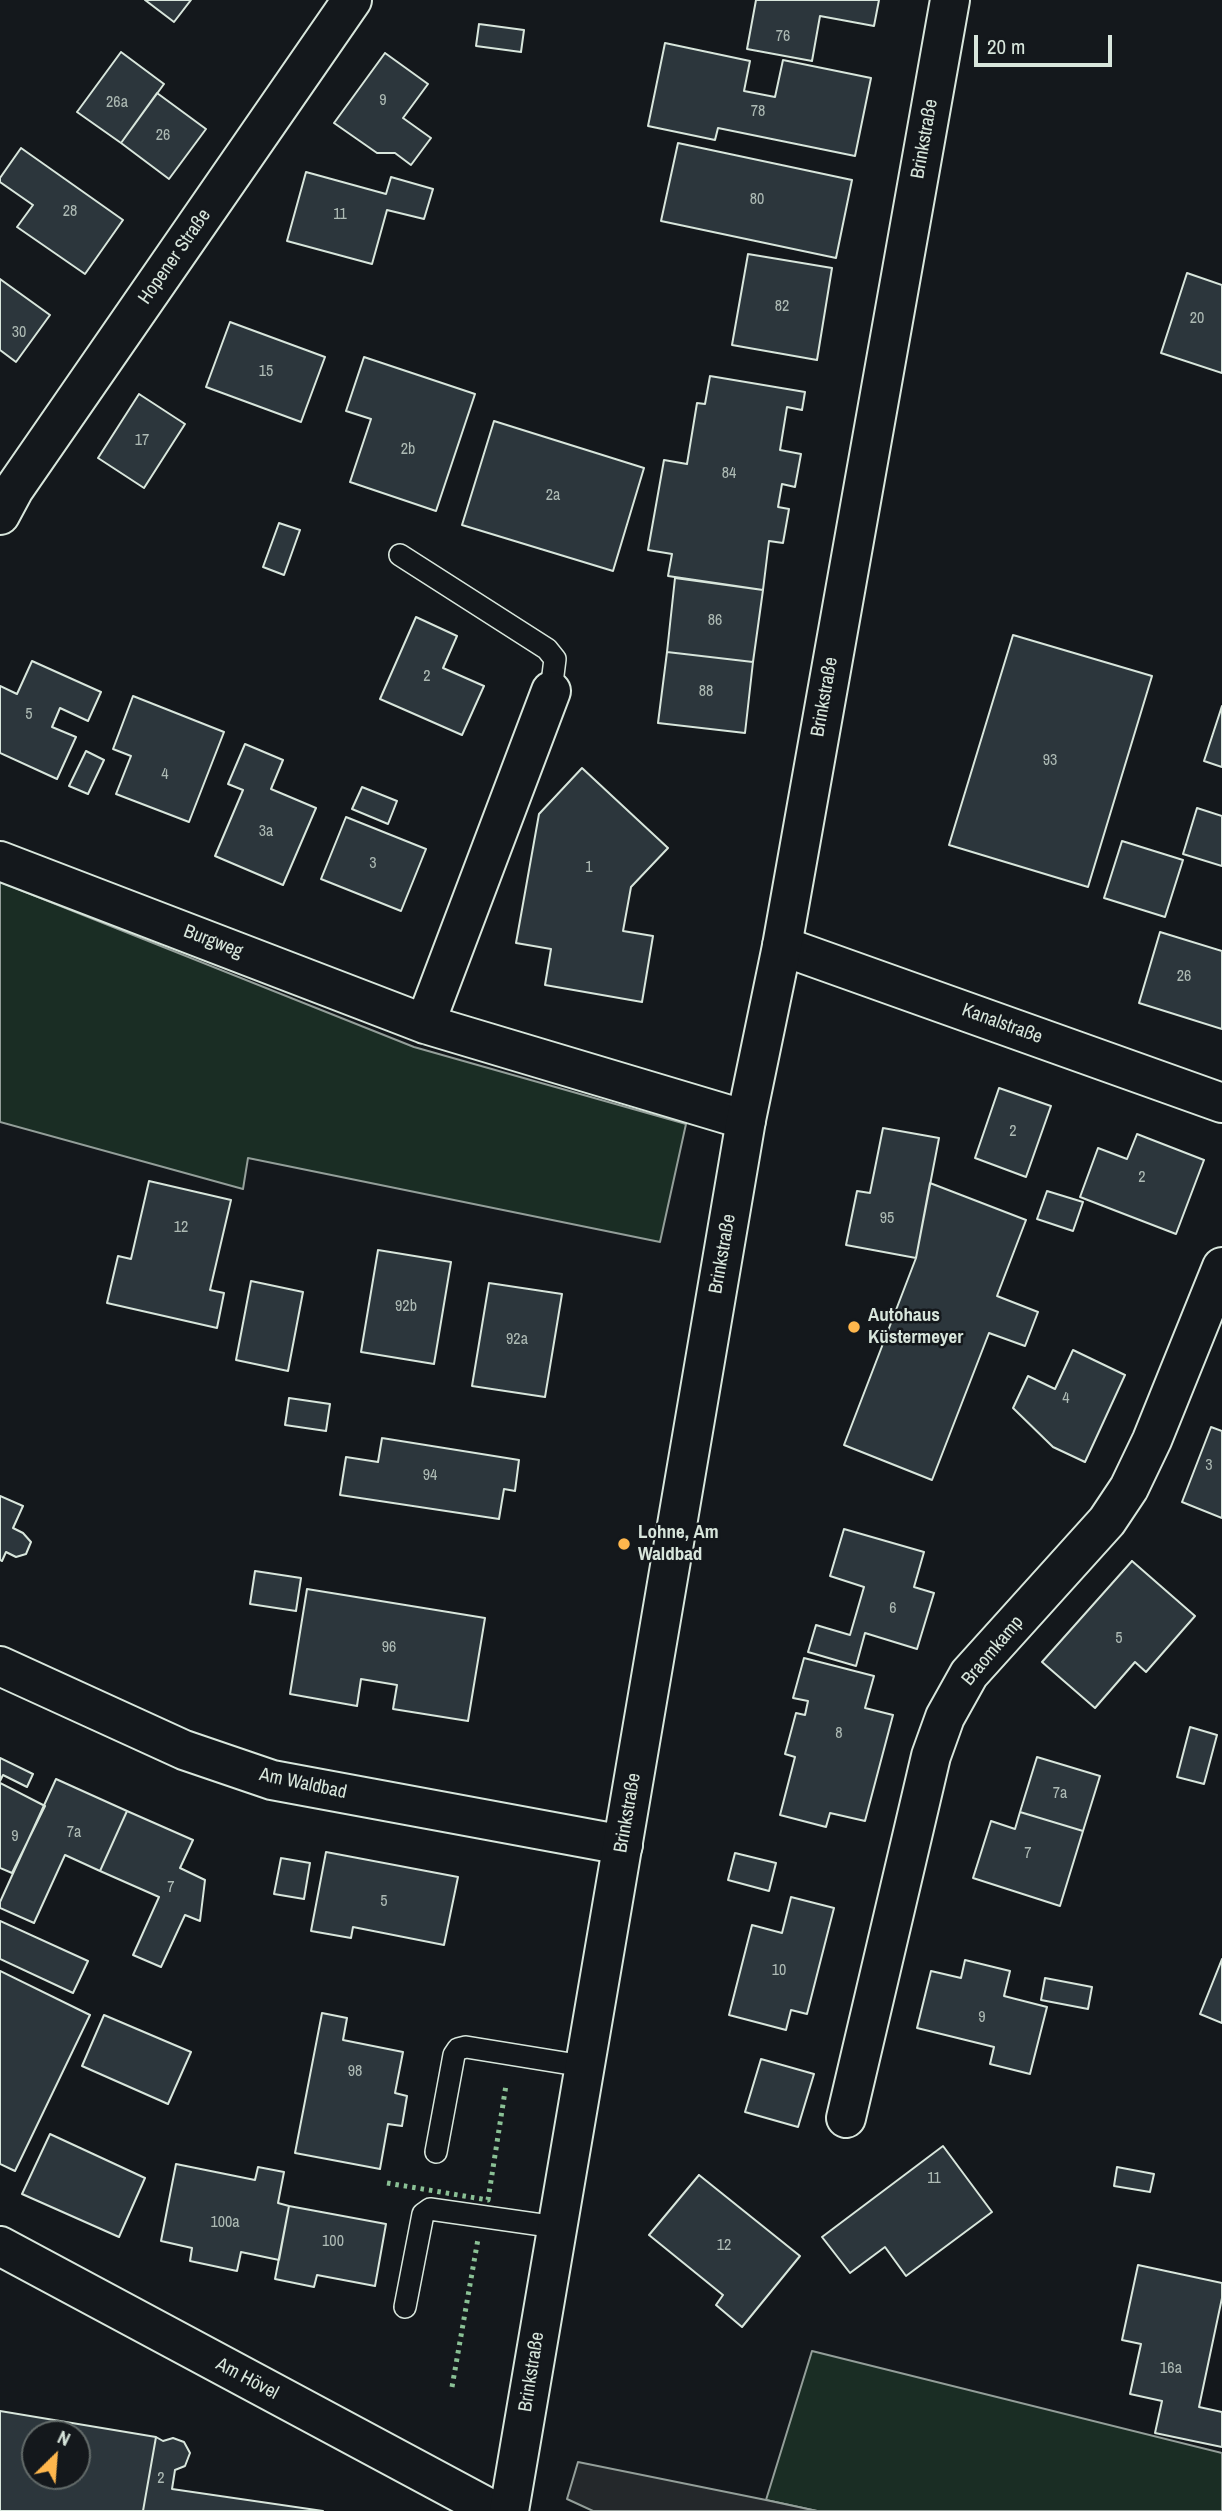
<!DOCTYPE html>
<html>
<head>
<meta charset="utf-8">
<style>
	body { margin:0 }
	#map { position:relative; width:1222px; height:2511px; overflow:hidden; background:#14181c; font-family:"Archivo Narrow",sans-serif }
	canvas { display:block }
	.north { position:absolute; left:21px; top:2420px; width:70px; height:70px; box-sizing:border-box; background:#14181c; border:2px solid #626a69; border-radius:50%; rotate:25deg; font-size:19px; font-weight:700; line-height:28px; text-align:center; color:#d8e6dc }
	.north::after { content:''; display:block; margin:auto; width:24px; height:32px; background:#ffb74d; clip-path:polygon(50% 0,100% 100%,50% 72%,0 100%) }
	.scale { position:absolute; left:974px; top:35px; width:138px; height:32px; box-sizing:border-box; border:4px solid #d8e6dc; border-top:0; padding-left:9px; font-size:21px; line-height:24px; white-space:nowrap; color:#d8e6dc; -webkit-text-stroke:5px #14181c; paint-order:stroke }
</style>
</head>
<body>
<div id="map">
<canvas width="1222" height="2511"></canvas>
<div class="north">N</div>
<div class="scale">20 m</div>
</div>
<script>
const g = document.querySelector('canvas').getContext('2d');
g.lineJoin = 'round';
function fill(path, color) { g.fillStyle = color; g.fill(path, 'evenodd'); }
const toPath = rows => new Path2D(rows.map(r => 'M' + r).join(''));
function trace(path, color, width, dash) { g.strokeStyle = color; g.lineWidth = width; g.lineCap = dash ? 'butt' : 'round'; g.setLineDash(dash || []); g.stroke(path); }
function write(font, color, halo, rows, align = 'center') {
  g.font = font + ' "Archivo Narrow",sans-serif'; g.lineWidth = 5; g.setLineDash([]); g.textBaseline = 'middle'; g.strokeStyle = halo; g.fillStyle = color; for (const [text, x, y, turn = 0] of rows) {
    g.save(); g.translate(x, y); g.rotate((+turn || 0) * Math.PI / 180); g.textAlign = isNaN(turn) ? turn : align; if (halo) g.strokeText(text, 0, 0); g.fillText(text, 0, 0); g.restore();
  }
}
const green = toPath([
	[0,882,414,1047,686,1124,660,1242,248,1158,243,1189,0,1122,0,882],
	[812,2351,1222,2453,1222,2511,817,2511,766,2500,812,2351]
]);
const parking = toPath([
	[578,2462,766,2500,817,2511,593,2511,567,2499,578,2462]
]);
const building = toPath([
	[145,0,191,0,174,22,145,0],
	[756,0,879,0,874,26,820,16,812,61,747,49,756,0],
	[479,24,524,30,521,52,476,46,479,24],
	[665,43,750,61,744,91,775,97,783,60,871,78,855,156,718,128,715,140,648,126,665,43],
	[121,52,164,84,121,143,77,112,121,52],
	[385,53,428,84,403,118,431,138,411,165,395,153,377,153,334,123,385,53],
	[157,93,206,129,169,179,121,143,157,93],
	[678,143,852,180,836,258,661,221,678,143],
	[21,148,123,220,85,274,17,227,33,205,0,182,0,178,21,148],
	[306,172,386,194,391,177,433,189,424,219,387,210,372,264,287,241,306,172],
	[748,254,832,268,817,360,732,345,748,254],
	[1187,273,1222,285,1222,373,1161,353,1187,273],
	[0,279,50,315,16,362,0,350,0,279],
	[230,322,325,357,301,422,206,387,230,322],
	[364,357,475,394,436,511,350,482,371,419,346,411,364,357],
	[710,376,805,392,802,410,787,407,780,450,801,454,795,487,782,484,778,507,789,509,783,543,769,541,763,590,668,576,672,554,648,550,664,460,687,464,697,403,705,404,710,376],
	[139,394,185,424,144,488,98,458,139,394],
	[494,421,644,468,613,571,462,525,494,421],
	[279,523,300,530,284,575,263,567,279,523],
	[675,578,763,590,753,662,667,652,675,578],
	[416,617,457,636,443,668,484,686,462,735,380,699,416,617],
	[1013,635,1152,676,1088,887,949,845,1013,635],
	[667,652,753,662,745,733,658,723,667,652],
	[32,661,101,692,88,721,60,708,52,727,76,737,57,779,0,753,0,686,17,694,32,661],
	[133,696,224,732,189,822,116,794,131,756,113,749,133,696],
	[1222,706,1222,767,1204,761,1222,706],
	[245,744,283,760,271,789,316,808,283,885,215,856,243,790,228,784,245,744],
	[86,751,104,760,88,794,69,786,86,751],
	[582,768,668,848,631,887,623,931,653,936,642,1002,545,985,551,949,516,943,539,814,582,768],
	[362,787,397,801,388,824,352,809,362,787],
	[1197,808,1222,816,1222,866,1183,854,1197,808],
	[346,817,426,849,401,911,321,879,346,817],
	[1122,841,1183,860,1165,917,1104,898,1122,841],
	[1160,932,1222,951,1222,1029,1139,1003,1160,932],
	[999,1088,1051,1106,1026,1177,975,1158,999,1088],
	[883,1128,939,1138,916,1258,846,1245,857,1191,870,1193,883,1128],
	[1137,1134,1204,1160,1176,1234,1080,1197,1098,1148,1127,1159,1137,1134],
	[149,1181,231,1200,210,1290,224,1293,217,1328,107,1303,118,1256,131,1259,149,1181],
	[930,1183,1026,1220,997,1296,1038,1312,1025,1346,989,1333,932,1480,844,1445,916,1258,930,1183],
	[1047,1191,1083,1202,1073,1231,1037,1219,1047,1191],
	[378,1250,451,1262,434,1364,361,1352,378,1250],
	[251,1281,303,1292,288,1371,236,1360,251,1281],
	[489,1283,562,1294,545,1397,472,1386,489,1283],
	[1073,1350,1125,1375,1085,1462,1053,1447,1013,1408,1028,1376,1055,1389,1073,1350],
	[289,1398,330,1404,326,1431,285,1425,289,1398],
	[1211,1427,1222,1431,1222,1518,1182,1502,1211,1427],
	[382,1438,519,1460,515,1491,504,1489,499,1519,340,1495,346,1457,378,1462,382,1438],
	[0,1496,23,1506,13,1528,23,1533,31,1542,26,1554,16,1557,6,1552,2,1561,0,1560,0,1496],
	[844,1529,924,1552,914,1587,934,1593,917,1649,865,1633,856,1666,808,1652,816,1625,850,1635,864,1587,830,1576,844,1529],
	[1132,1561,1195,1616,1146,1672,1135,1662,1095,1708,1042,1662,1132,1561],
	[255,1571,301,1578,296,1611,250,1604,255,1571],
	[307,1589,485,1618,468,1721,393,1709,397,1685,361,1679,357,1706,290,1694,307,1589],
	[804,1658,874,1676,865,1708,893,1715,865,1821,830,1813,826,1827,780,1815,795,1757,785,1754,796,1713,805,1715,808,1701,793,1698,804,1658],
	[1190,1727,1217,1735,1204,1784,1177,1777,1190,1727],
	[1037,1757,1100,1776,1083,1831,1020,1812,1037,1757],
	[0,1758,33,1774,27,1787,3,1775,0,1781,0,1758],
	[56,1779,127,1811,100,1871,65,1855,34,1923,0,1908,0,1902,56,1779],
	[0,1783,45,1806,12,1873,0,1868,0,1783],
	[127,1811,193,1840,180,1868,205,1880,200,1921,185,1915,161,1967,133,1955,159,1897,100,1871,127,1811],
	[1020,1812,1083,1831,1060,1906,973,1878,991,1821,1015,1829,1020,1812],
	[326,1852,458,1877,444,1945,353,1927,351,1938,311,1931,326,1852],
	[735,1853,776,1863,769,1891,728,1880,735,1853],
	[281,1858,310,1863,304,1899,274,1894,281,1858],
	[791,1897,834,1908,807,2014,791,2010,786,2030,729,2015,752,1925,782,1933,791,1897],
	[0,1921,88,1961,73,1993,0,1959,0,1921],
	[1222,1959,1222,2023,1200,2014,1222,1959],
	[965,1960,1010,1971,1004,1996,1047,2007,1030,2074,990,2064,994,2047,917,2028,931,1971,961,1978,965,1960],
	[0,1971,90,2015,15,2171,0,2164,0,1971],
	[1045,1978,1092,1987,1088,2009,1041,2000,1045,1978],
	[322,2013,347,2018,343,2040,403,2052,395,2093,407,2096,402,2126,388,2124,380,2169,295,2153,322,2013],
	[104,2015,191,2052,168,2104,82,2066,104,2015],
	[761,2059,814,2074,798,2127,745,2112,761,2059],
	[50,2134,145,2178,119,2237,22,2194,50,2134],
	[943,2146,992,2212,906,2276,885,2247,850,2273,822,2237,943,2146],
	[176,2164,255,2180,258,2167,284,2172,278,2203,289,2206,279,2260,241,2252,237,2271,190,2261,192,2248,161,2241,176,2164],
	[1117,2167,1154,2174,1150,2192,1114,2186,1117,2167],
	[699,2175,800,2256,742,2327,716,2305,723,2295,649,2235,699,2175],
	[289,2206,386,2224,375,2286,317,2275,314,2287,275,2279,289,2206],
	[1138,2265,1222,2283,1222,2298,1199,2407,1222,2412,1222,2447,1155,2433,1162,2401,1130,2394,1141,2344,1122,2340,1138,2265],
	[0,2411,156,2437,143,2511,0,2511,0,2411],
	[35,2434,77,2434,77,2476,35,2476,35,2434],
	[156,2437,163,2441,173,2438,184,2442,190,2453,185,2466,175,2470,172,2489,323,2511,143,2511,156,2437]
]);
const service = toPath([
	[400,555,547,649,555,659,551,691],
	[436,2152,454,2055,458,2049,466,2047,583,2066],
	[405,2307,423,2214,430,2209,556,2227]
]);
const minor = toPath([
	[0,515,14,489,352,0],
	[0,861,425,1024,746,1120],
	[782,946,1222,1103],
	[425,1024,551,691],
	[0,1666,184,1750,272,1780,623,1845],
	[846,2118,931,1756,945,1717,969,1674,1107,1521,1129,1488,1152,1440,1222,1267],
	[0,2246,494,2511]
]);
const tertiary = toPath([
	[509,2511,746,1120,782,946,950,0]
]);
const hedge = toPath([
	[387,2183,488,2200,506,2085],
	[452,2387,478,2239]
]);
const markers = [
	[854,1327,7,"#ffb74d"],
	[624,1544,7,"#ffb74d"]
];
const numberNames = [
	["76",783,37],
	["9",383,101],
	["26a",117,103],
	["78",758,112],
	["26",163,136],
	["80",757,200],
	["28",70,212],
	["11",340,215],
	["82",782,307],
	["20",1197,319],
	["30",19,333],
	["15",266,372],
	["17",142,441],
	["2b",408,450],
	["84",729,474],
	["2a",553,496],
	["86",715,621],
	["2",427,677],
	["88",706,692],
	["5",29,715],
	["93",1050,761],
	["4",165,775],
	["3a",266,832],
	["3",373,864],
	["1",589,868],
	["26",1184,977],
	["2",1013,1132],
	["2",1142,1178],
	["95",887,1219],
	["12",181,1228],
	["92b",406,1307],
	["92a",517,1340],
	["4",1066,1399],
	["3",1209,1466],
	["94",430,1476],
	["6",893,1609],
	["5",1119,1639],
	["96",389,1648],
	["8",839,1734],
	["7a",1060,1794],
	["7a",74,1833],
	["9",15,1837],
	["7",1028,1854],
	["7",171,1888],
	["5",384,1902],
	["10",779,1971],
	["9",982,2018],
	["98",355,2072],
	["11",934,2179],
	["100a",225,2223],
	["100",333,2242],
	["12",724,2246],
	["16a",1171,2369],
	["2",161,2479]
];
const streetNames = [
	["Brinkstraße",925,139,-80],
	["Hopener Straße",175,257,-55],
	["Brinkstraße",825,697,-80],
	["Burgweg",213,942,21],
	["Kanalstraße",1002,1024,20],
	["Brinkstraße",723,1254,-80],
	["Braomkamp",993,1651,-50],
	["Am Waldbad",303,1784,12],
	["Brinkstraße",628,1813,-80],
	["Brinkstraße",532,2372,-81],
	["Am Hövel",247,2379,28]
];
const poiNames = [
	["Autohaus",868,1316],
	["Küstermeyer",868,1338],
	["Lohne, Am",638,1533],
	["Waldbad",638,1555]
];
fill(green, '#1a2d24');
trace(green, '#939e99', 2);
fill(parking, '#24282b');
trace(parking, '#939e99', 2);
fill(building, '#2c363c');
trace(building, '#d8e6dc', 2);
trace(service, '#d8e6dc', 24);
trace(minor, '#d8e6dc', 42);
trace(tertiary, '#d8e6dc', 42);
trace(service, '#14181c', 21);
trace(minor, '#14181c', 38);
trace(tertiary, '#14181c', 38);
trace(hedge, '#8ac095', 5, [3.5, 5]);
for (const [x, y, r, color] of markers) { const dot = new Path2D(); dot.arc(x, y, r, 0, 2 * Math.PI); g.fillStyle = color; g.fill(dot); trace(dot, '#14181c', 2.5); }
write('16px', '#adbab4', null, numberNames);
write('19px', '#d8e6dc', '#14181c', streetNames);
write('bold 19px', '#d8e6dc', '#14181c', poiNames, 'left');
</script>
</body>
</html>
